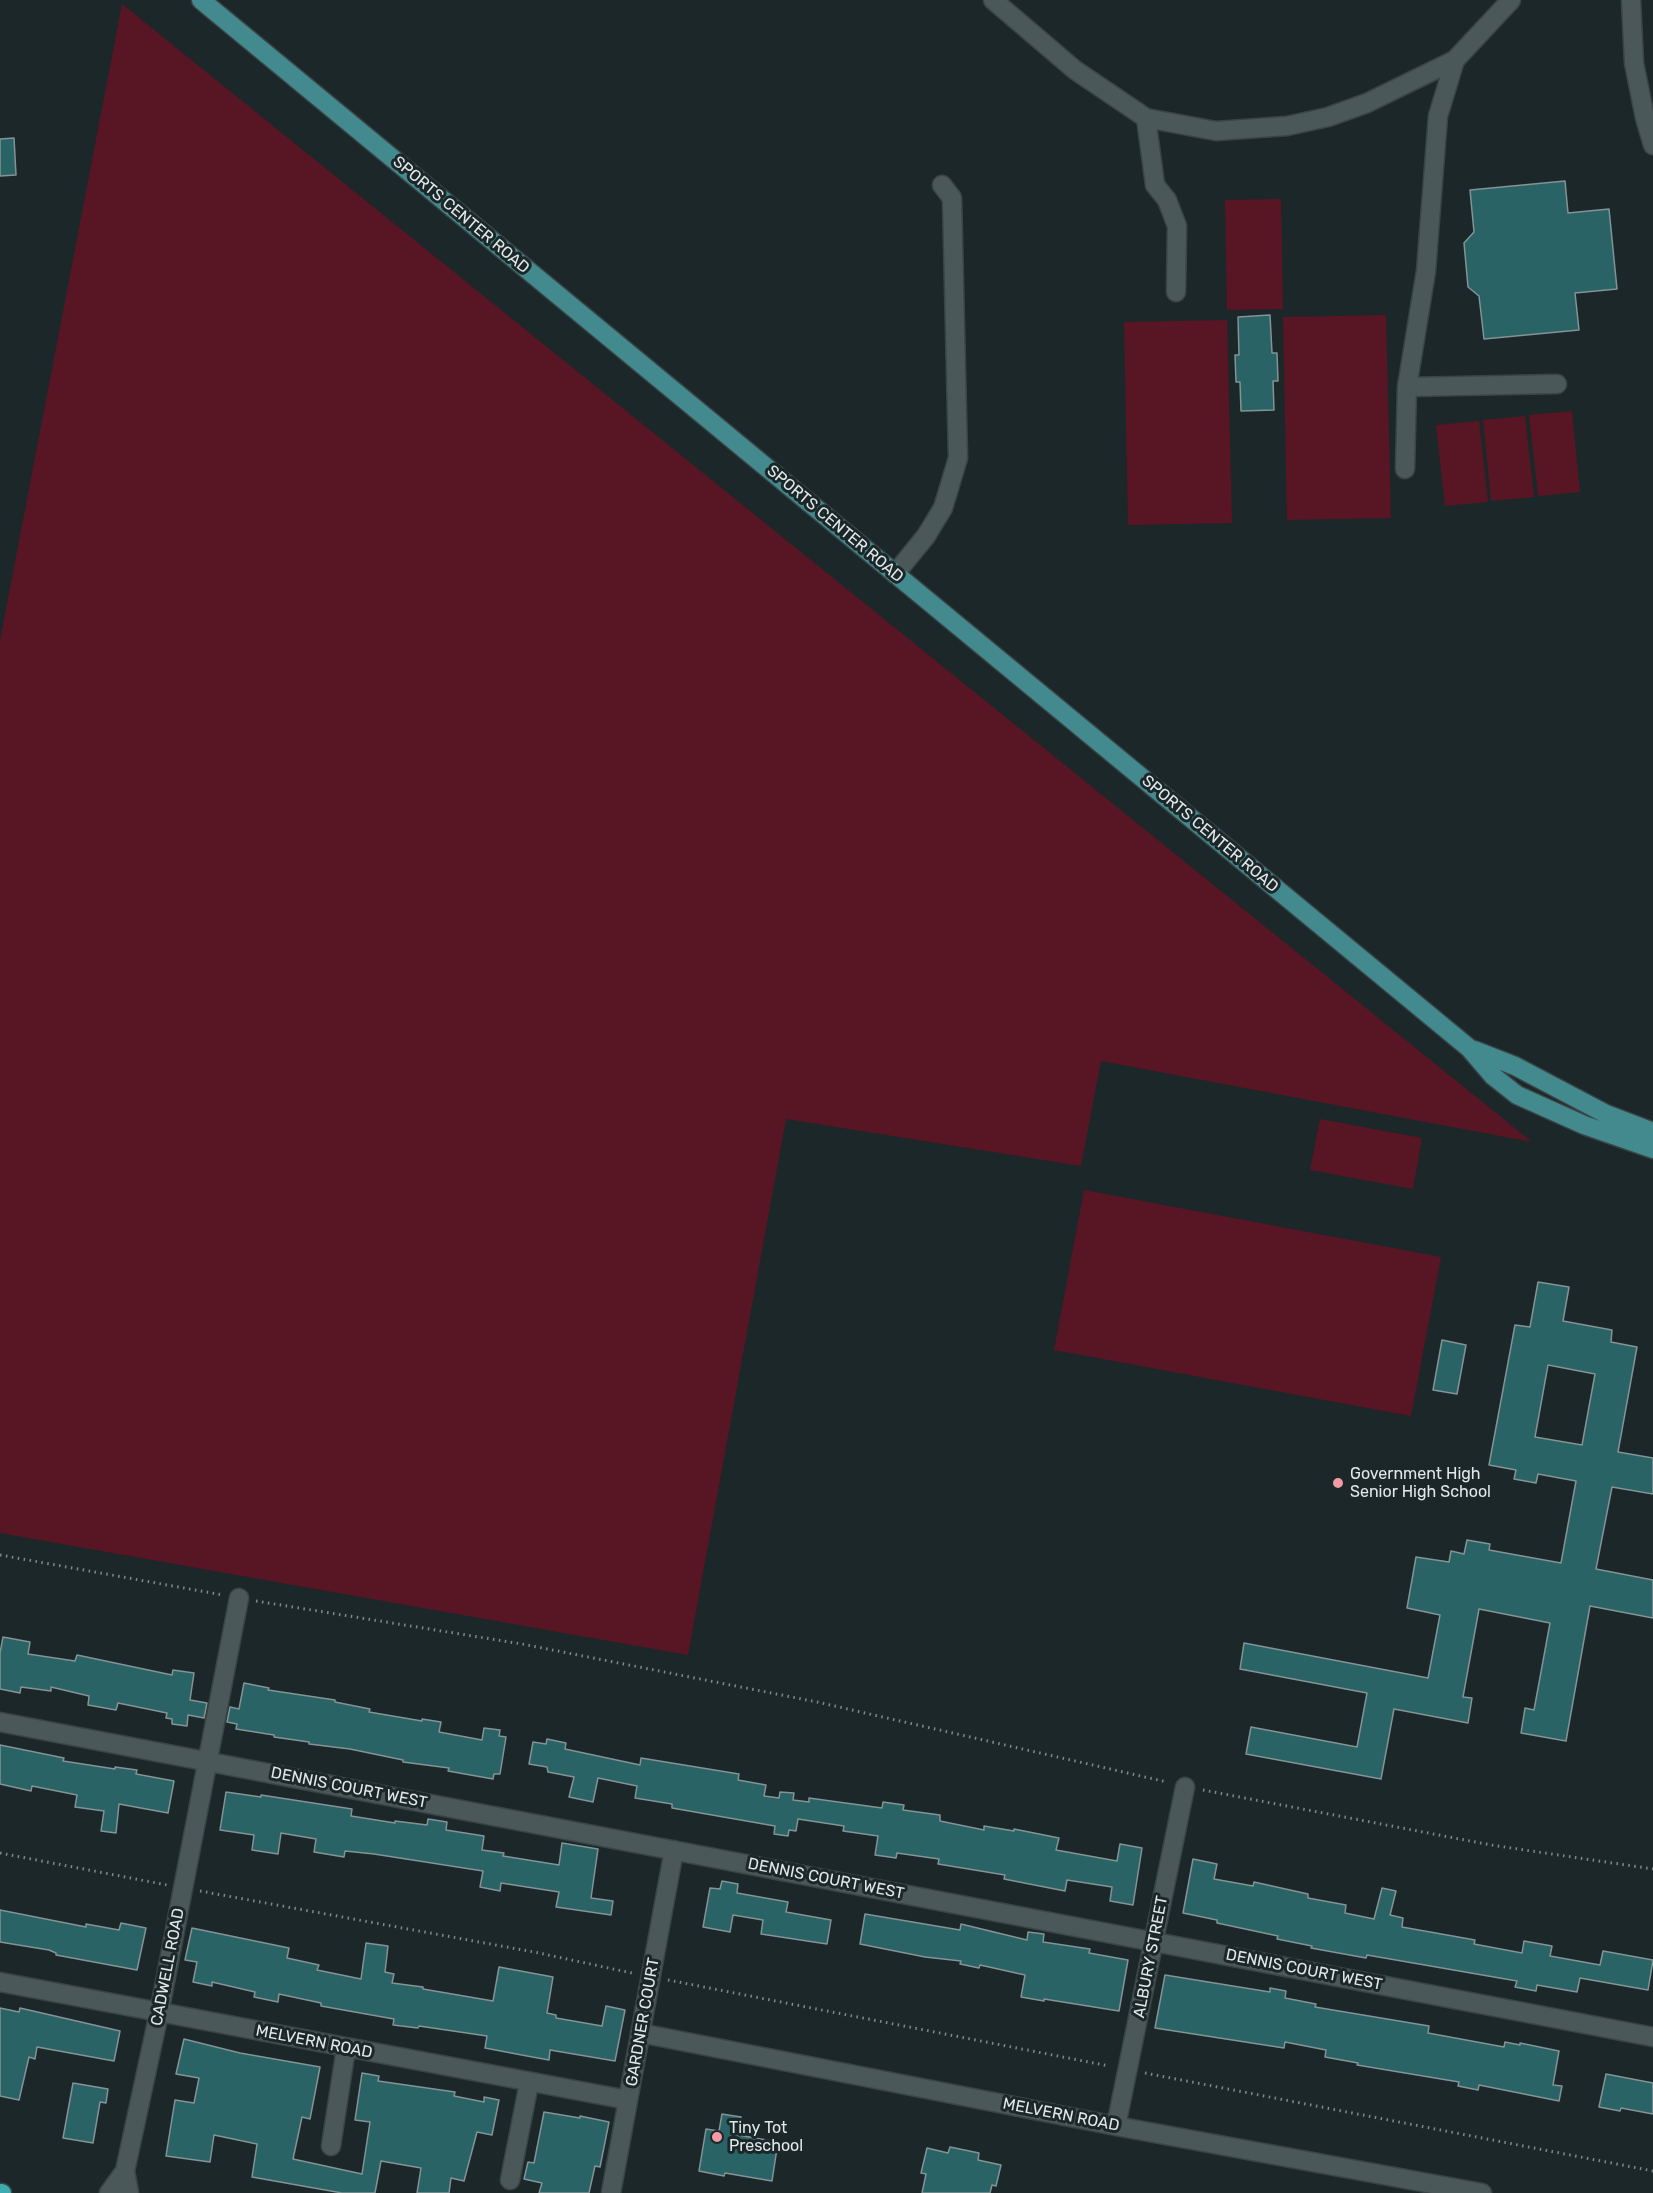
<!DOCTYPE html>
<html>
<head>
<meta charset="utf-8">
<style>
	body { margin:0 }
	canvas { display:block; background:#1b2728 }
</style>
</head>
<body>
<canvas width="1653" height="2193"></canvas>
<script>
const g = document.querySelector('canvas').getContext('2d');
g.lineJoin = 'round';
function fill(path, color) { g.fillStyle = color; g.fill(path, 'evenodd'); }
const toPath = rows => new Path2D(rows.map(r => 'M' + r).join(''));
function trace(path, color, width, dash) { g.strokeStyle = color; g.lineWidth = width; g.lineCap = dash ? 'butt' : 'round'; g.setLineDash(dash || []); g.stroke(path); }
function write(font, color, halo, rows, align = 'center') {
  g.font = font + ' Rubik,sans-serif'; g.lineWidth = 6; g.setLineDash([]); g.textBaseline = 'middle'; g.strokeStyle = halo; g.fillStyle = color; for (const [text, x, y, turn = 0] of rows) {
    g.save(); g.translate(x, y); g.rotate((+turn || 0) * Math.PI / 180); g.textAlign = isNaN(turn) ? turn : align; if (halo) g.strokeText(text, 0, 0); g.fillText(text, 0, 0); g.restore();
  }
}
const green = toPath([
	[122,4,1532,1142,1101,1061,1081,1166,786,1119,688,1655,0,1533,0,640],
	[1281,199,1283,309,1227,310,1225,200],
	[1386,315,1391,518,1287,520,1283,317],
	[1227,320,1232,523,1128,525,1124,322],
	[1572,411,1580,492,1538,496,1529,415],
	[1525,416,1534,497,1491,501,1483,420],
	[1479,421,1488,502,1445,506,1436,425],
	[1320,1119,1422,1138,1413,1189,1310,1170],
	[1084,1190,1441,1257,1411,1416,1054,1350]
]);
const building = toPath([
	[14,138,16,175,0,176,0,139,14,138],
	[1565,181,1568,213,1609,209,1617,289,1575,293,1579,330,1484,339,1479,296,1468,287,1464,243,1474,232,1470,190,1565,181],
	[1270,315,1272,353,1277,353,1278,381,1273,381,1274,410,1241,411,1240,382,1236,382,1235,355,1239,355,1238,317,1270,315],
	[1538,1282,1569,1287,1563,1321,1612,1330,1611,1342,1637,1347,1618,1452,1653,1458,1653,1494,1612,1487,1596,1569,1653,1580,1653,1618,1590,1606,1566,1741,1521,1733,1525,1708,1534,1710,1550,1623,1479,1609,1463,1697,1472,1698,1468,1723,1394,1709,1381,1779,1246,1754,1251,1727,1357,1747,1367,1693,1240,1669,1244,1643,1428,1678,1440,1615,1407,1608,1416,1557,1449,1562,1451,1551,1464,1554,1467,1540,1490,1544,1489,1550,1561,1563,1576,1481,1538,1474,1536,1483,1514,1479,1516,1470,1489,1465,1515,1325,1530,1327,1538,1282],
	[1548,1365,1595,1374,1582,1445,1535,1437,1548,1365],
	[1442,1340,1466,1345,1457,1394,1433,1390,1442,1340],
	[3,1637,30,1642,28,1654,75,1661,77,1655,172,1675,173,1670,194,1673,190,1700,207,1703,204,1718,188,1715,187,1726,172,1724,172,1719,166,1718,167,1713,118,1703,116,1710,88,1705,89,1696,51,1687,51,1691,21,1687,20,1693,0,1689,0,1653,3,1637],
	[244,1683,269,1688,268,1690,335,1700,335,1702,370,1709,369,1712,422,1721,422,1719,441,1722,439,1732,482,1740,484,1728,500,1730,499,1736,506,1737,500,1774,494,1774,493,1779,448,1771,449,1768,403,1762,403,1760,350,1749,309,1744,309,1742,274,1737,274,1735,236,1729,237,1724,227,1722,230,1707,239,1709,244,1683],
	[547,1739,566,1743,565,1749,640,1765,641,1758,739,1774,738,1780,766,1785,764,1796,779,1798,780,1792,794,1793,793,1800,809,1802,809,1798,882,1808,883,1802,904,1805,903,1810,940,1815,940,1821,984,1830,984,1826,1014,1831,1014,1829,1059,1838,1056,1850,1117,1861,1120,1844,1142,1848,1133,1905,1110,1901,1112,1887,1067,1880,1065,1891,1004,1879,1005,1875,938,1864,939,1859,897,1853,896,1858,875,1855,878,1836,843,1831,844,1826,798,1819,796,1831,789,1830,788,1836,774,1834,775,1826,672,1808,672,1804,635,1798,637,1786,598,1778,593,1802,569,1797,574,1777,548,1772,547,1767,529,1764,533,1742,546,1744,547,1739],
	[0,1745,64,1758,63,1761,115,1769,115,1767,137,1770,136,1774,174,1781,168,1813,119,1804,116,1833,101,1831,104,1811,75,1807,77,1795,32,1786,31,1791,0,1784,0,1745],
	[226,1792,261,1797,261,1795,352,1809,351,1816,395,1823,395,1821,427,1825,428,1819,447,1822,446,1830,484,1836,482,1850,504,1853,503,1856,559,1865,562,1843,598,1849,591,1898,613,1901,611,1915,556,1907,559,1892,501,1883,500,1891,480,1887,483,1871,374,1854,345,1851,344,1857,314,1852,316,1839,281,1833,278,1854,252,1850,254,1835,220,1830,226,1792],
	[1193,1859,1217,1864,1214,1879,1253,1886,1254,1882,1308,1894,1308,1898,1346,1905,1345,1913,1374,1919,1382,1888,1396,1891,1390,1915,1403,1918,1402,1927,1475,1940,1474,1944,1522,1953,1524,1941,1552,1946,1550,1956,1600,1965,1603,1951,1653,1960,1648,1990,1580,1978,1577,1992,1537,1985,1536,1991,1515,1987,1517,1981,1367,1955,1366,1958,1311,1948,1312,1946,1277,1939,1278,1936,1217,1923,1217,1920,1183,1913,1193,1859],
	[722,1881,738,1884,737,1893,788,1902,786,1912,831,1920,827,1944,761,1934,763,1920,733,1915,730,1932,703,1927,710,1888,720,1889,722,1881],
	[0,1910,86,1927,86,1924,119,1930,121,1923,146,1928,137,1970,56,1955,56,1953,49,1950,0,1942,0,1910],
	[865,1914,960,1930,961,1924,1027,1940,1028,1932,1044,1934,1043,1942,1090,1949,1089,1953,1128,1960,1119,2011,1044,1999,1044,2001,1021,1997,1025,1975,980,1965,979,1968,960,1964,961,1961,925,1957,860,1944,865,1914],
	[192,1928,289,1948,287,1958,319,1965,317,1970,361,1979,366,1943,388,1946,385,1972,394,1974,392,1983,423,1987,423,1989,493,2001,499,1967,553,1977,547,2013,556,2015,556,2018,602,2026,606,2006,625,2010,615,2061,550,2050,549,2060,527,2056,485,2048,487,2036,419,2026,418,2028,393,2025,394,2019,321,2006,321,2003,279,1994,278,2002,254,1997,255,1992,212,1982,212,1986,193,1982,197,1962,185,1960,192,1928],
	[1165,1975,1270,1992,1270,1988,1286,1991,1285,1998,1316,2004,1315,2007,1429,2026,1428,2033,1504,2047,1505,2042,1520,2045,1520,2043,1559,2051,1553,2085,1562,2086,1559,2101,1479,2085,1478,2090,1458,2086,1459,2082,1357,2065,1358,2063,1325,2057,1326,2050,1285,2042,1284,2048,1155,2028,1165,1975],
	[0,2008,19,2012,20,2008,120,2031,114,2061,37,2047,35,2059,29,2057,19,2100,0,2096,0,2008],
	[184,2039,240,2053,320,2067,310,2119,302,2117,293,2159,362,2174,370,2122,355,2120,362,2073,379,2076,378,2081,455,2092,454,2096,484,2102,484,2097,499,2100,492,2135,477,2132,464,2181,451,2178,449,2193,417,2193,421,2168,381,2161,375,2193,342,2193,252,2177,257,2144,214,2135,210,2162,166,2156,175,2100,194,2103,199,2078,176,2074,184,2039],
	[1606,2074,1653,2083,1653,2114,1621,2108,1620,2111,1599,2107,1606,2074],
	[73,2083,108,2089,106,2103,100,2102,93,2143,63,2138,73,2083],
	[544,2112,580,2118,580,2116,609,2122,600,2167,595,2166,589,2193,539,2193,542,2183,524,2179,528,2162,534,2163,544,2112],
	[722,2114,741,2117,738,2135,778,2142,772,2181,725,2173,724,2176,699,2171,706,2129,719,2131,722,2114],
	[950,2147,979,2153,978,2160,1001,2165,996,2186,992,2185,990,2193,922,2193,926,2174,921,2173,927,2148,948,2153,950,2147]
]);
const path = toPath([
	[0,1555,223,1595],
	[256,1601,522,1644,817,1702,1167,1782],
	[1203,1790,1491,1845,1653,1869],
	[0,1853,167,1885],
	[200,1891,534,1952,632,1973],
	[668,1980,1109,2066],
	[1145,2073,1653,2171]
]);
const minor = toPath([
	[993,0,1075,70,1146,118,1216,131,1287,126,1328,117,1367,103,1455,60,1511,0],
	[1631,0,1634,63,1645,118,1653,145],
	[1146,118,1155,185,1167,200,1177,226,1176,292],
	[1407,387,1557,384],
	[1405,469,1407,387,1426,271,1438,116,1455,60],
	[895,574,926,536,943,508,958,458,952,198,942,185],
	[0,1722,1653,2037],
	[0,1982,628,2100],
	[640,2033,1116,2126,1482,2193],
	[1116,2126,1185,1787],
	[331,2146,346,2048],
	[125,2171,129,2193],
	[510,2180,529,2083],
	[109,2193,125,2171,159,2013,239,1598],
	[611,2193,674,1850]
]);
const major = toPath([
	[201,0,1469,1048,1493,1076,1517,1095,1584,1125,1653,1149],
	[1474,1050,1515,1066,1606,1114,1653,1132]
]);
const highway = toPath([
	[0,2193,2,2193]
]);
const markers = [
	[1338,1483,6,"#f49aa4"],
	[717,2137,6,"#f49aa4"]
];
const streetNames = [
	["SPORTS CENTER ROAD",461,215,40],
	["SPORTS CENTER ROAD",835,524,40],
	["SPORTS CENTER ROAD",1210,834,40],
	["DENNIS COURT WEST",349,1788,11],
	["DENNIS COURT WEST",826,1879,11],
	["ALBURY STREET",1151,1957,-79],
	["CADWELL ROAD",168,1967,-79],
	["DENNIS COURT WEST",1304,1970,11],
	["GARDNER COURT",643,2022,-80],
	["MELVERN ROAD",314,2042,11],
	["MELVERN ROAD",1061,2115,11]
];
const poiNames = [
	["Government High",1350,1474],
	["Senior High School",1350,1492],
	["Tiny Tot",729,2128],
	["Preschool",729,2146]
];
fill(green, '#581523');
fill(building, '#296366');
trace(building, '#849394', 1.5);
trace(minor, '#3a4445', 21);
trace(major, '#3a4445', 21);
trace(highway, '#3a4445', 21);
trace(path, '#808a8b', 3, [1.5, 4.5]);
trace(minor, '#4b5859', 18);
trace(major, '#428a8e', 18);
trace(highway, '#3cacb1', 18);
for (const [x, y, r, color] of markers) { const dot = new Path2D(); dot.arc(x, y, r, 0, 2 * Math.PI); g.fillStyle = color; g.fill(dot); trace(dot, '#1b2728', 2); }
write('16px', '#e0e8e9', '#1b2728', streetNames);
write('16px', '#e0e8e9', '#1b2728', poiNames, 'left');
</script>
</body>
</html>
